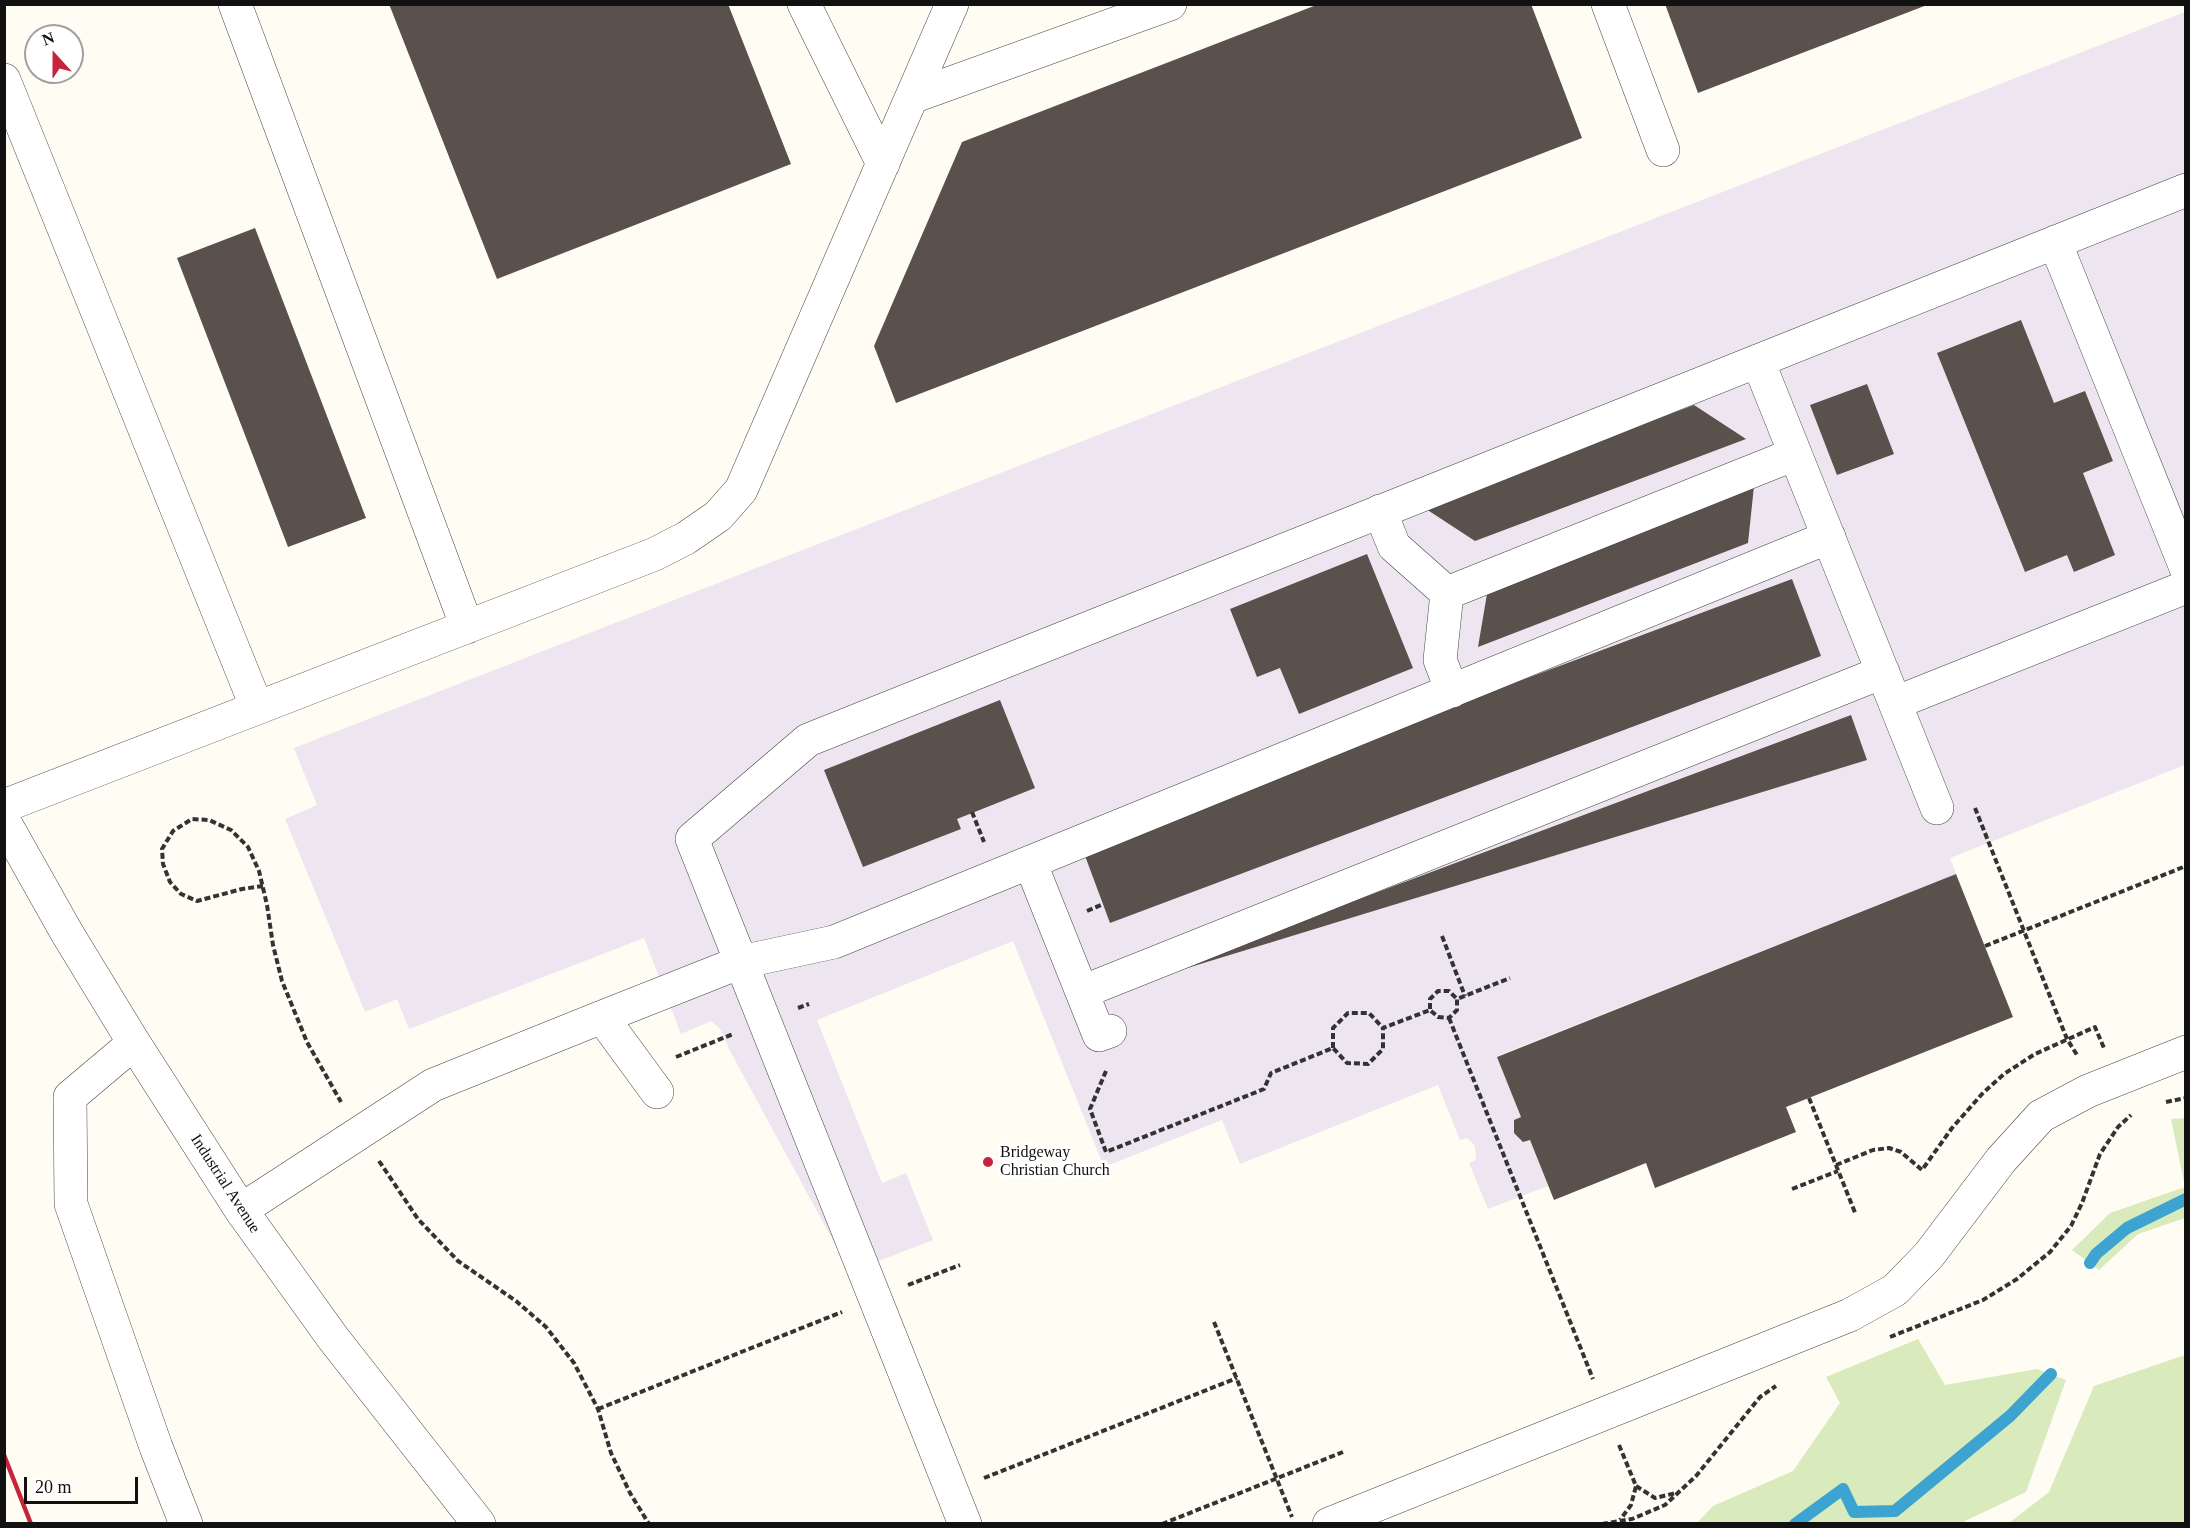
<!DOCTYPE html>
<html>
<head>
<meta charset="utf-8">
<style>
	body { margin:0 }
	#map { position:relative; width:2190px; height:1528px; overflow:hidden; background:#fffcf4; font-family:"Times New Roman",serif }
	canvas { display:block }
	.frame { position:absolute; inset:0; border:6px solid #111; pointer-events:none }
	.north { position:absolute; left:24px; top:24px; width:60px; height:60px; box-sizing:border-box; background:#fff; border:2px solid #a0a0a0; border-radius:50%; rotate:339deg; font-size:16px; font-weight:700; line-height:24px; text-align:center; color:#111 }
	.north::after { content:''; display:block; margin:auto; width:21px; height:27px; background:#c5243b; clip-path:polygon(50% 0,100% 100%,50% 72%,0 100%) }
	.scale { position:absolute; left:24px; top:1477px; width:114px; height:27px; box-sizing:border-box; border:3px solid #111; border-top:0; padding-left:8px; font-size:18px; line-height:21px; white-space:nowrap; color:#111; -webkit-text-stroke:4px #fff; paint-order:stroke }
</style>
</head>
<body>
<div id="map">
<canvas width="2190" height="1528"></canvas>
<div class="frame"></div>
<div class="north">N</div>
<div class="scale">20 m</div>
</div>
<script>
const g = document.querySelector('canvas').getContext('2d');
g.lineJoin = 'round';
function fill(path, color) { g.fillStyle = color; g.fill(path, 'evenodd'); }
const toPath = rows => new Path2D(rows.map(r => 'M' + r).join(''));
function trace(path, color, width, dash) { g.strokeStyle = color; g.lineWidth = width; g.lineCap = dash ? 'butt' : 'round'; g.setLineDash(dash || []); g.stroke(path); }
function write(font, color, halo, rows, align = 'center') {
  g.font = font + ' "Times New Roman",serif'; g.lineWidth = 6; g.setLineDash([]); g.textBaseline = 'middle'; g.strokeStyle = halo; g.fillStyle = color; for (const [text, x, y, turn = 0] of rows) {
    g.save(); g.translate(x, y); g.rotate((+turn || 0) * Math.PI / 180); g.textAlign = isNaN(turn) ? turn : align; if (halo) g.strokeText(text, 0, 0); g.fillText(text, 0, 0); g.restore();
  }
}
const industrial = toPath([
	[2185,12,2185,765,1950,858,1956,874,1497,1056,1521,1117,1514,1120,1514,1133,1523,1142,1530,1140,1548,1186,1488,1209,1469,1163,1476,1160,1475,1146,1467,1138,1460,1140,1438,1085,1240,1164,1222,1120,1104,1167,1013,941,817,1020,882,1183,906,1173,933,1240,850,1272,729,1049,720,1029,711,1021,681,1034,644,938,409,1029,397,999,365,1012,285,819,317,805,294,748]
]);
const green = toPath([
	[2185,1118,2186,1118,2185,1187,2171,1119],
	[2185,1187,2185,1218,2138,1234,2099,1270,2072,1250,2110,1213],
	[1918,1339,1945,1385,2037,1369,2066,1380,2026,1492,1961,1523,1697,1523,1713,1506,1793,1471,1840,1403,1826,1377],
	[2185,1355,2185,1523,2009,1523,2049,1492,2094,1386]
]);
const stream = toPath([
	[2090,1263,2096,1254,2127,1228,2186,1199],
	[1795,1524,1843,1489,1854,1512,1895,1511,2010,1416,2051,1374]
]);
const building = toPath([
	[389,4,728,4,791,164,497,279],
	[1319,4,1531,4,1582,138,896,403,874,346,962,142],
	[1665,4,1927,4,1927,5,1698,93],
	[255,228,366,518,288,547,177,258],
	[2021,320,2054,403,2085,391,2113,461,2083,473,2115,555,2074,572,2067,555,2025,572,1937,353],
	[1867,384,1894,454,1837,475,1810,405],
	[1694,405,1746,439,1475,541,1423,507],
	[1754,486,1748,543,1478,647,1487,594],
	[1367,554,1413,668,1299,714,1280,668,1257,677,1230,609],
	[1792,579,1821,656,1110,923,1081,845],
	[1000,700,1035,788,957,819,961,829,863,867,824,770],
	[1851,715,1867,760,1148,980,1148,978],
	[1956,874,2013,1017,1786,1107,1796,1132,1655,1188,1646,1163,1554,1200,1530,1140,1523,1142,1514,1133,1514,1120,1521,1117,1497,1057]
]);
const path = toPath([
	[1975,808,2067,1039,2077,1055],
	[972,812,984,842],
	[263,886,242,889,197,901,181,894,170,882,163,864,162,849,173,831,192,819,209,820,231,830,248,847,259,871,267,905,273,945,282,981,307,1042,341,1102],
	[1087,911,1101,905],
	[1442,936,1465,996],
	[1985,946,2186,866],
	[798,1008,809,1004],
	[1430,1009,1430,999,1438,991,1449,991,1457,999],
	[1449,1018,1593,1379],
	[1333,1048,1333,1028,1348,1013,1369,1013,1383,1028],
	[676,1057,733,1034],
	[1106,1071,1090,1109,1106,1152,1264,1089,1271,1073,1333,1048,1347,1063,1368,1064,1383,1049,1383,1028,1430,1010,1438,1017,1449,1018,1457,1010,1457,999,1510,978],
	[1809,1098,1856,1215],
	[2166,1102,2186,1098],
	[379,1161,418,1219,458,1261,516,1301,546,1327,574,1363,598,1409,611,1453,630,1493,649,1524],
	[1836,1165,1873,1150,1889,1148,1901,1152,1922,1170,1952,1128,1982,1094,2004,1074,2035,1054,2095,1027,2104,1048],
	[1792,1189,1838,1171],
	[908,1285,960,1265],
	[1214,1322,1292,1517],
	[1890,1337,1983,1300,2017,1279,2050,1252,2071,1226,2082,1203,2100,1154,2118,1127,2131,1115],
	[598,1409,842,1312],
	[1619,1445,1636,1486,1631,1505,1620,1520],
	[984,1478,1237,1378],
	[1636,1486,1655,1498,1676,1493],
	[1162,1524,1343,1452],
	[1602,1524,1632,1519,1665,1505,1696,1476,1760,1397,1776,1386]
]);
const minor = toPath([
	[235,4,467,627],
	[804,4,883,164],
	[1608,4,1663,150],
	[4,80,257,708],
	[912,97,1170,4],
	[2055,242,2186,568],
	[1758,361,1937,808],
	[1380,511,1394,546,1447,593,1440,660,1452,691],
	[1447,593,1795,454],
	[1895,703,2186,587],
	[4,806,655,554,686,538,718,516,741,490,952,4],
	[4,821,67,933,134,1043,241,1210,333,1338,479,1524],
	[1030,862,1099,1035,1110,1031],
	[1082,992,1883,672],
	[602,1017,741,962,692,839,808,740,2186,190],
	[134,1043,70,1097,71,1204,156,1447,186,1524],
	[241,1210,433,1085,602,1017,657,1092],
	[965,1524,741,962,834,942,1829,537],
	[1329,1524,1850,1315,1895,1290,1929,1255,2001,1160,2041,1116,2088,1091,2186,1052]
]);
const rail = toPath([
	[4,1455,31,1524]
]);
const markers = [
	[988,1162,6,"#c5243b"]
];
const poiNames = [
	["Bridgeway",1000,1153],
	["Christian Church",1000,1171]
];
const streetNames = [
	["Industrial Avenue",225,1184,57]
];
fill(industrial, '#ede5ef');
fill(green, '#d9ebbc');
trace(stream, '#3da3d0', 12);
fill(building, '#5a504c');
trace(minor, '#444', 34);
trace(path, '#333', 4, [6, 3]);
trace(minor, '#fff', 33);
trace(rail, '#c5243b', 4.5);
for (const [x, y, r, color] of markers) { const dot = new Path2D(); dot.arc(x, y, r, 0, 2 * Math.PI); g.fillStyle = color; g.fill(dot); trace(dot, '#fff', 2); }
write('16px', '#111', '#fff', poiNames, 'left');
write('16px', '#111', '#fff', streetNames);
</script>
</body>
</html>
